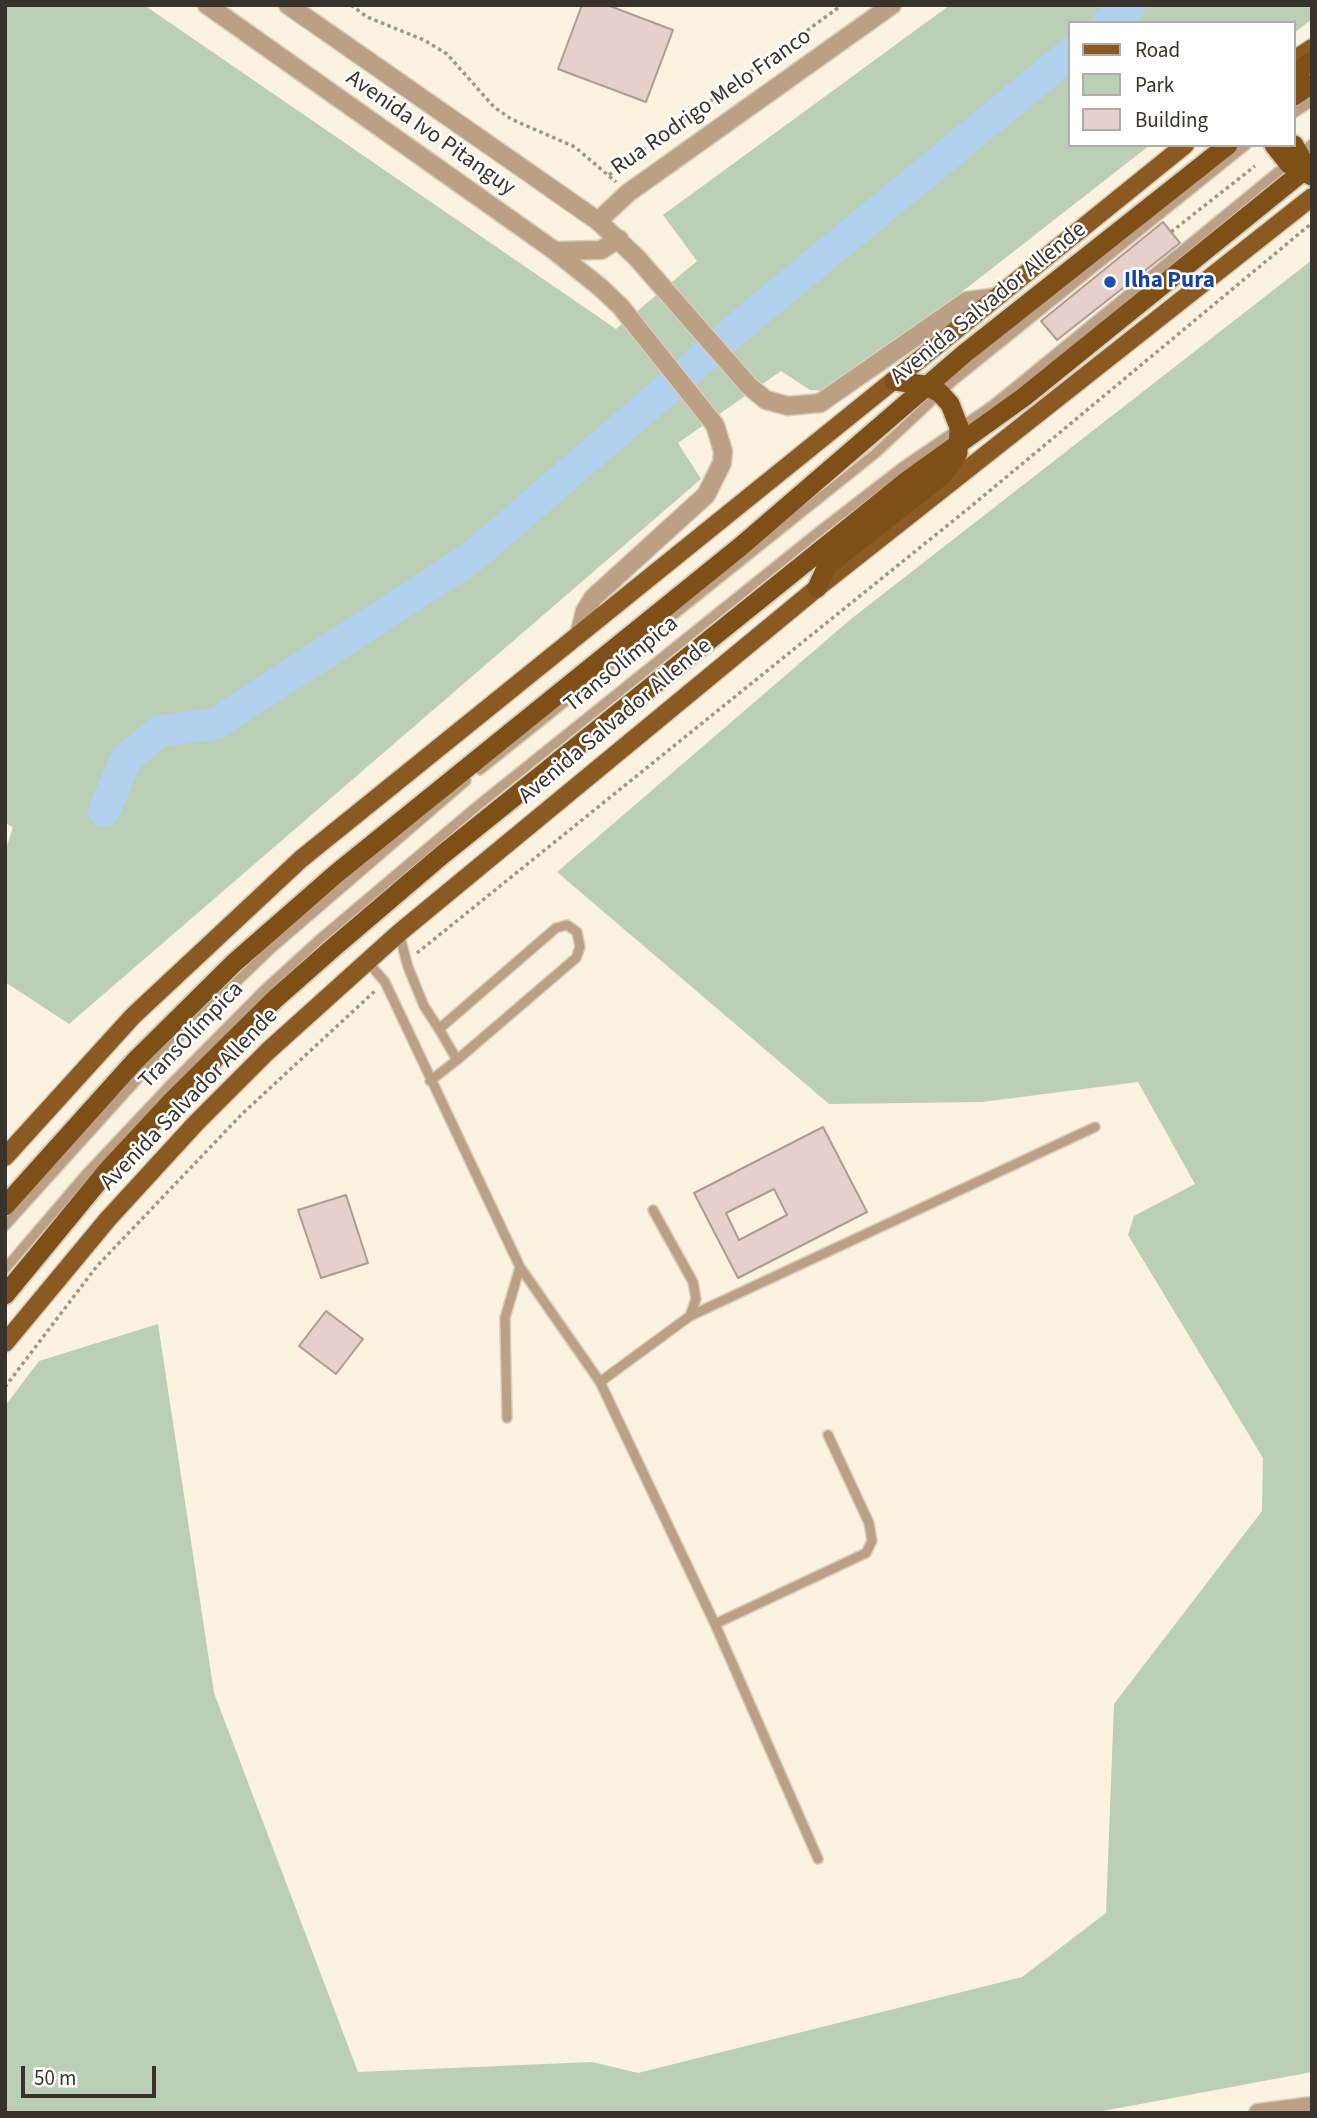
<!DOCTYPE html>
<html>
<head>
<meta charset="utf-8">
<style>
	body { margin:0 }
	#map { position:relative; width:1317px; height:2118px; overflow:hidden; background:#fbf2df; font-family:"Source Sans 3",sans-serif }
	canvas { display:block }
	.frame { position:absolute; inset:0; border:7px solid #37332c; pointer-events:none }
	.legend { position:absolute; left:1068px; top:21px; width:228px; height:126px; box-sizing:border-box; background:#fff; border:2px solid #afadab; margin:0; padding:9px 12px; list-style:none; font-size:21px; color:#37332c }
	.legend li { display:flex; align-items:center; gap:14px; height:35px }
	.legend b { width:35px; border:2px solid #afadab }
	.scale { position:absolute; left:21px; top:2066px; width:135px; height:32px; box-sizing:border-box; border:4px solid #37332c; border-top:0; padding-left:9px; font-size:21px; line-height:24px; white-space:nowrap; color:#37332c; -webkit-text-stroke:5px #fff; paint-order:stroke }
</style>
</head>
<body>
<div id="map">
<canvas width="1317" height="2118"></canvas>
<div class="frame"></div>
<ul class="legend">
<li><b style="height:9px;background:#8b5a22"></b>Road</li>
<li><b style="height:19px;background:#bbceb6"></b>Park</li>
<li><b style="height:19px;background:#e6d0c9"></b>Building</li>
</ul>
<div class="scale">50 m</div>
</div>
<script>
const g = document.querySelector('canvas').getContext('2d');
g.lineJoin = 'round';
function fill(path, color) { g.fillStyle = color; g.fill(path, 'evenodd'); }
const toPath = rows => new Path2D(rows.map(r => 'M' + r).join(''));
function trace(path, color, width, dash) { g.strokeStyle = color; g.lineWidth = width; g.lineCap = dash ? 'butt' : 'round'; g.setLineDash(dash || []); g.stroke(path); }
function write(font, color, halo, rows, align = 'center') {
  g.font = font + ' "Source Sans 3",sans-serif'; g.lineWidth = 5; g.setLineDash([]); g.textBaseline = 'middle'; g.strokeStyle = halo; g.fillStyle = color; for (const [text, x, y, turn = 0] of rows) {
    g.save(); g.translate(x, y); g.rotate((+turn || 0) * Math.PI / 180); g.textAlign = isNaN(turn) ? turn : align; if (halo) g.strokeText(text, 0, 0); g.fillText(text, 0, 0); g.restore();
  }
}
const green = toPath([
	[5,5,144,5,616,329,697,261,663,215,950,5,1312,5,1312,19,1294,33,1294,23,1070,23,1070,145,1150,145,835,391,810,390,781,371,678,443,701,479,69,1024,5,982,5,852,13,827,5,823],
	[1312,260,1312,2072,1092,2113,5,2113,5,1406,39,1361,158,1324,214,1693,358,2072,592,2062,638,2073,1022,1977,1106,1913,1114,1704,1262,1511,1263,1458,1128,1235,1134,1216,1195,1184,1138,1082,982,1102,829,1104,557,872,851,619]
]);
const river = toPath([
	[1108,23,1130,5],
	[104,811,126,759,160,731,215,724,471,558,754,314,1070,54]
]);
const building = toPath([
	[582,5,607,5,673,30,646,102,558,69,582,5],
	[1163,222,1180,243,1057,340,1041,321,1163,222],
	[823,1127,867,1212,738,1278,694,1193,823,1127],
	[774,1189,787,1215,739,1240,726,1213,774,1189],
	[346,1195,368,1263,321,1278,298,1210,346,1195],
	[326,1311,363,1339,336,1374,299,1346,326,1311]
]);
const path = toPath([
	[351,5,367,17,424,40,447,54,494,107,511,119,575,147,616,182],
	[609,175,842,5],
	[1171,232,1255,166],
	[417,953,969,508,1312,223],
	[5,1387,97,1266,242,1114,376,990]
]);
const service = toPath([
	[1294,113,1312,101],
	[480,770,876,453,953,381,1246,145],
	[399,933,408,967,424,1006,439,1029],
	[367,961,385,982,520,1267,600,1382,715,1624,818,1859],
	[430,1081,457,1060,576,958,580,947,577,932,567,925,556,928,439,1029,457,1060],
	[5,1226,146,1070,227,991,273,947,466,781],
	[5,1269,87,1173,168,1087,264,990,321,938,476,807,817,533,901,468,993,405,1312,144],
	[690,1316,1095,1127],
	[600,1382,690,1316,696,1299,693,1282,653,1210],
	[507,1418,505,1318,520,1267],
	[715,1624,866,1553,872,1541,869,1523,828,1435]
]);
const minor = toPath([
	[598,221,628,193,892,5],
	[1258,2113,1312,2106]
]);
const tertiary = toPath([
	[207,5,555,251,601,288,621,307,715,425,723,451,722,463,706,495,593,598,585,611,580,631],
	[288,5,598,221,637,258,749,386,766,400,788,406,820,403,967,301,997,297],
	[555,251,601,250,619,239]
]);
const primary = toPath([
	[1294,60,1312,48],
	[5,1157,133,1016,301,859,1185,145],
	[5,1343,108,1219,196,1123,268,1051,399,933,817,588,1312,197]
]);
const trunk = toPath([
	[1294,74,1312,61],
	[1294,96,1312,84],
	[1274,145,1289,164,1312,176],
	[1294,145,1312,176],
	[817,588,827,566,944,474,958,453,959,427,950,404,940,393,925,385,894,381],
	[5,1206,135,1061,234,963,337,873,740,547,964,354,1228,145],
	[5,1295,107,1171,172,1101,275,999,334,947,442,855,908,480,1024,397,1312,164]
]);
const markers = [
	[1110,282,7,"#1a4fb4"]
];
const streetNames = [
	["Rua Rodrigo Melo Franco",712,103,-35],
	["Avenida Ivo Pitanguy",430,134,35],
	["Avenida Salvador Allende",989,304,-39],
	["TransOlímpica",622,665,-39],
	["Avenida Salvador Allende",616,722,-40],
	["TransOlímpica",192,1036,-46],
	["Avenida Salvador Allende",190,1100,-46]
];
const transitNames = [
	["Ilha Pura",1124,282]
];
fill(green, '#bbceb6');
trace(river, '#b2d1ee', 32);
fill(building, '#e6d0c9');
trace(building, '#b09b94', 2);
trace(service, '#d8d0bf', 12);
trace(minor, '#d8d0bf', 21);
trace(tertiary, '#d8d0bf', 21);
trace(primary, '#d8d0bf', 21);
trace(trunk, '#d8d0bf', 23);
trace(path, '#9e988a', 3.5, [3.5, 3.5]);
trace(service, '#bca085', 9);
trace(minor, '#bca085', 18);
trace(tertiary, '#bca085', 18);
trace(primary, '#8b5a22', 18);
trace(trunk, '#7e4f17', 19);
for (const [x, y, r, color] of markers) { const dot = new Path2D(); dot.arc(x, y, r, 0, 2 * Math.PI); g.fillStyle = color; g.fill(dot); trace(dot, '#fff', 2.5); }
write('23px', '#37332c', '#fff', streetNames);
write('bold 23px', '#164399', '#fff', transitNames, 'left');
</script>
</body>
</html>
